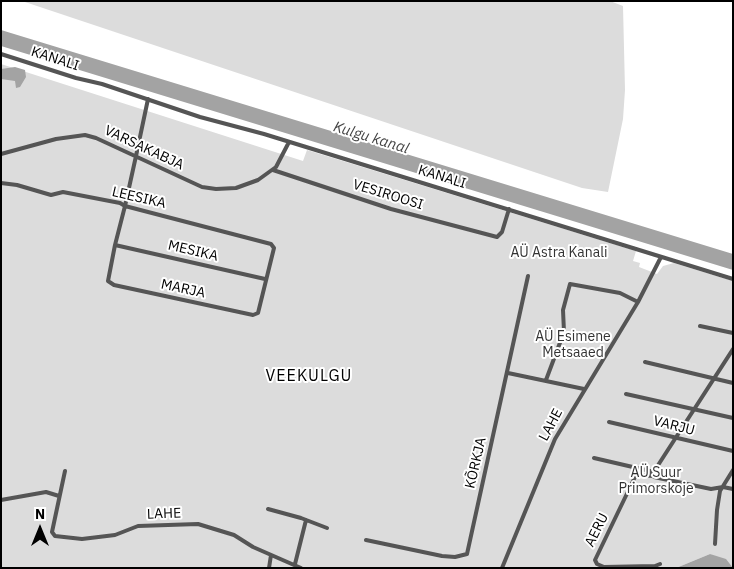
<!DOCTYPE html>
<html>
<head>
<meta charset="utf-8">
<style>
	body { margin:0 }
	#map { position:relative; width:734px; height:569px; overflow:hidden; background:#fff; font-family:"IBM Plex Sans",sans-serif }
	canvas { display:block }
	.frame { position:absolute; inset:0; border:2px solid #000; pointer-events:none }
	.north { position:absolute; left:15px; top:504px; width:50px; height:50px; -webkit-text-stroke:4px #fff; paint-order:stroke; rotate:0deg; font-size:14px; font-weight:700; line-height:20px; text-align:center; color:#000 }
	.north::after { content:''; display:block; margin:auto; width:18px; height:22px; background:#000; clip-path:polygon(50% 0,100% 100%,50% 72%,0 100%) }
</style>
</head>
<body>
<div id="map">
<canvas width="734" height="569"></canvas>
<div class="frame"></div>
<div class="north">N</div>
</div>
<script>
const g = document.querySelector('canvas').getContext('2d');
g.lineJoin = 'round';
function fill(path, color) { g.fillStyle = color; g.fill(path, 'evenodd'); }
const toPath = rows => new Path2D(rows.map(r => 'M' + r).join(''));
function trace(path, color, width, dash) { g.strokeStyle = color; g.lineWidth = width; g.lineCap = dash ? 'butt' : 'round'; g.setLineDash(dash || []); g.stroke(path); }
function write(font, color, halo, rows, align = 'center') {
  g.font = font + ' "IBM Plex Sans",sans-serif'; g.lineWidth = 4; g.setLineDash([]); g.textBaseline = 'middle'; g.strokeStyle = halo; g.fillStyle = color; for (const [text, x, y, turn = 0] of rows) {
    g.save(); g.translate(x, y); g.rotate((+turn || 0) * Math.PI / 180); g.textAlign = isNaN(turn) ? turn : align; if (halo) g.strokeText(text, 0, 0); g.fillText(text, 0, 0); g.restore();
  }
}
const green = toPath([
	[22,1,610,1,623,6,625,90,623,119,608,192,582,188],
	[1,64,303,161,307,150,636,251,633,261,640,263,639,267,657,274,663,266,674,263,733,281,733,568,710,554,676,568,1,568]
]);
const water = toPath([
	[1,30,733,254,733,270,1,46],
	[15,67,25,70,26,77,20,87,16,88,15,81,1,79,1,69],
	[710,554,726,559,733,568,676,568]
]);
const street = toPath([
	[1,54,76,78,102,84,200,117,264,134,733,279],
	[1,154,56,139,85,135,96,138,202,187,216,189,236,188,258,180,276,167,289,142],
	[273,170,391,209,497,237,502,232,509,209],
	[1,183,17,185,51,195,63,192,120,203,125,206,271,244,274,248,258,313,253,315,114,285,108,281,115,245,125,206,136,156,148,99],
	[115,245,265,279],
	[700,326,733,333],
	[645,362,733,383],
	[508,373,584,389],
	[546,380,564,332,563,310,570,284,620,293,638,302],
	[626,394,733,418],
	[609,422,733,451],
	[594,458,650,471,654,477,711,489,723,487,733,489],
	[65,471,52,532,55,536,82,539,115,535,138,526,198,524,234,535,253,547,301,568],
	[653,473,733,349],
	[653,476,637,475,635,477,595,560,597,564,604,567,655,566,660,564],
	[1,500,46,492,59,496],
	[268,509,301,518,327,528],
	[366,540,442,556,455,557,467,554,528,276],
	[715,544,717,510,720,491,733,470],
	[295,564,306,520],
	[269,568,271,555],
	[502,568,555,439,638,302,661,257]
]);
const streetNames = [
	["KANALI",55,59,18],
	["VARSAKABJA",144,148,25],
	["KANALI",442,177,17],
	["VESIROOSI",388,195,17],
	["LEESIKA",139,198,13],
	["MESIKA",193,251,13],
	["MARJA",183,289,12],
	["LAHE",551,425,-62],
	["VARJU",674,426,14],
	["KÕRKJA",476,463,-77],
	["LAHE",164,514,-2],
	["AERU",597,530,-64]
];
const parkNames = [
	["AÜ Astra Kanali",559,253],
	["AÜ Esimene",573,337],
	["Metsaaed",573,353],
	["AÜ Suur",656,473],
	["Primorskoje",656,489]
];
const waterNames = [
	["Kulgu kanal",371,138,17]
];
const quarterNames = [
	["VEEKULGU",309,376]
];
fill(green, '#dcdcdc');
fill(water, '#a3a3a3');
trace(street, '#555', 4);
write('14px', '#000', '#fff', streetNames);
write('14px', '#333', '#fff', parkNames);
write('italic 15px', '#444', '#fff', waterNames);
g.letterSpacing = '1px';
write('16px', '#000', '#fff', quarterNames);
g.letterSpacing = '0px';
</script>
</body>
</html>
